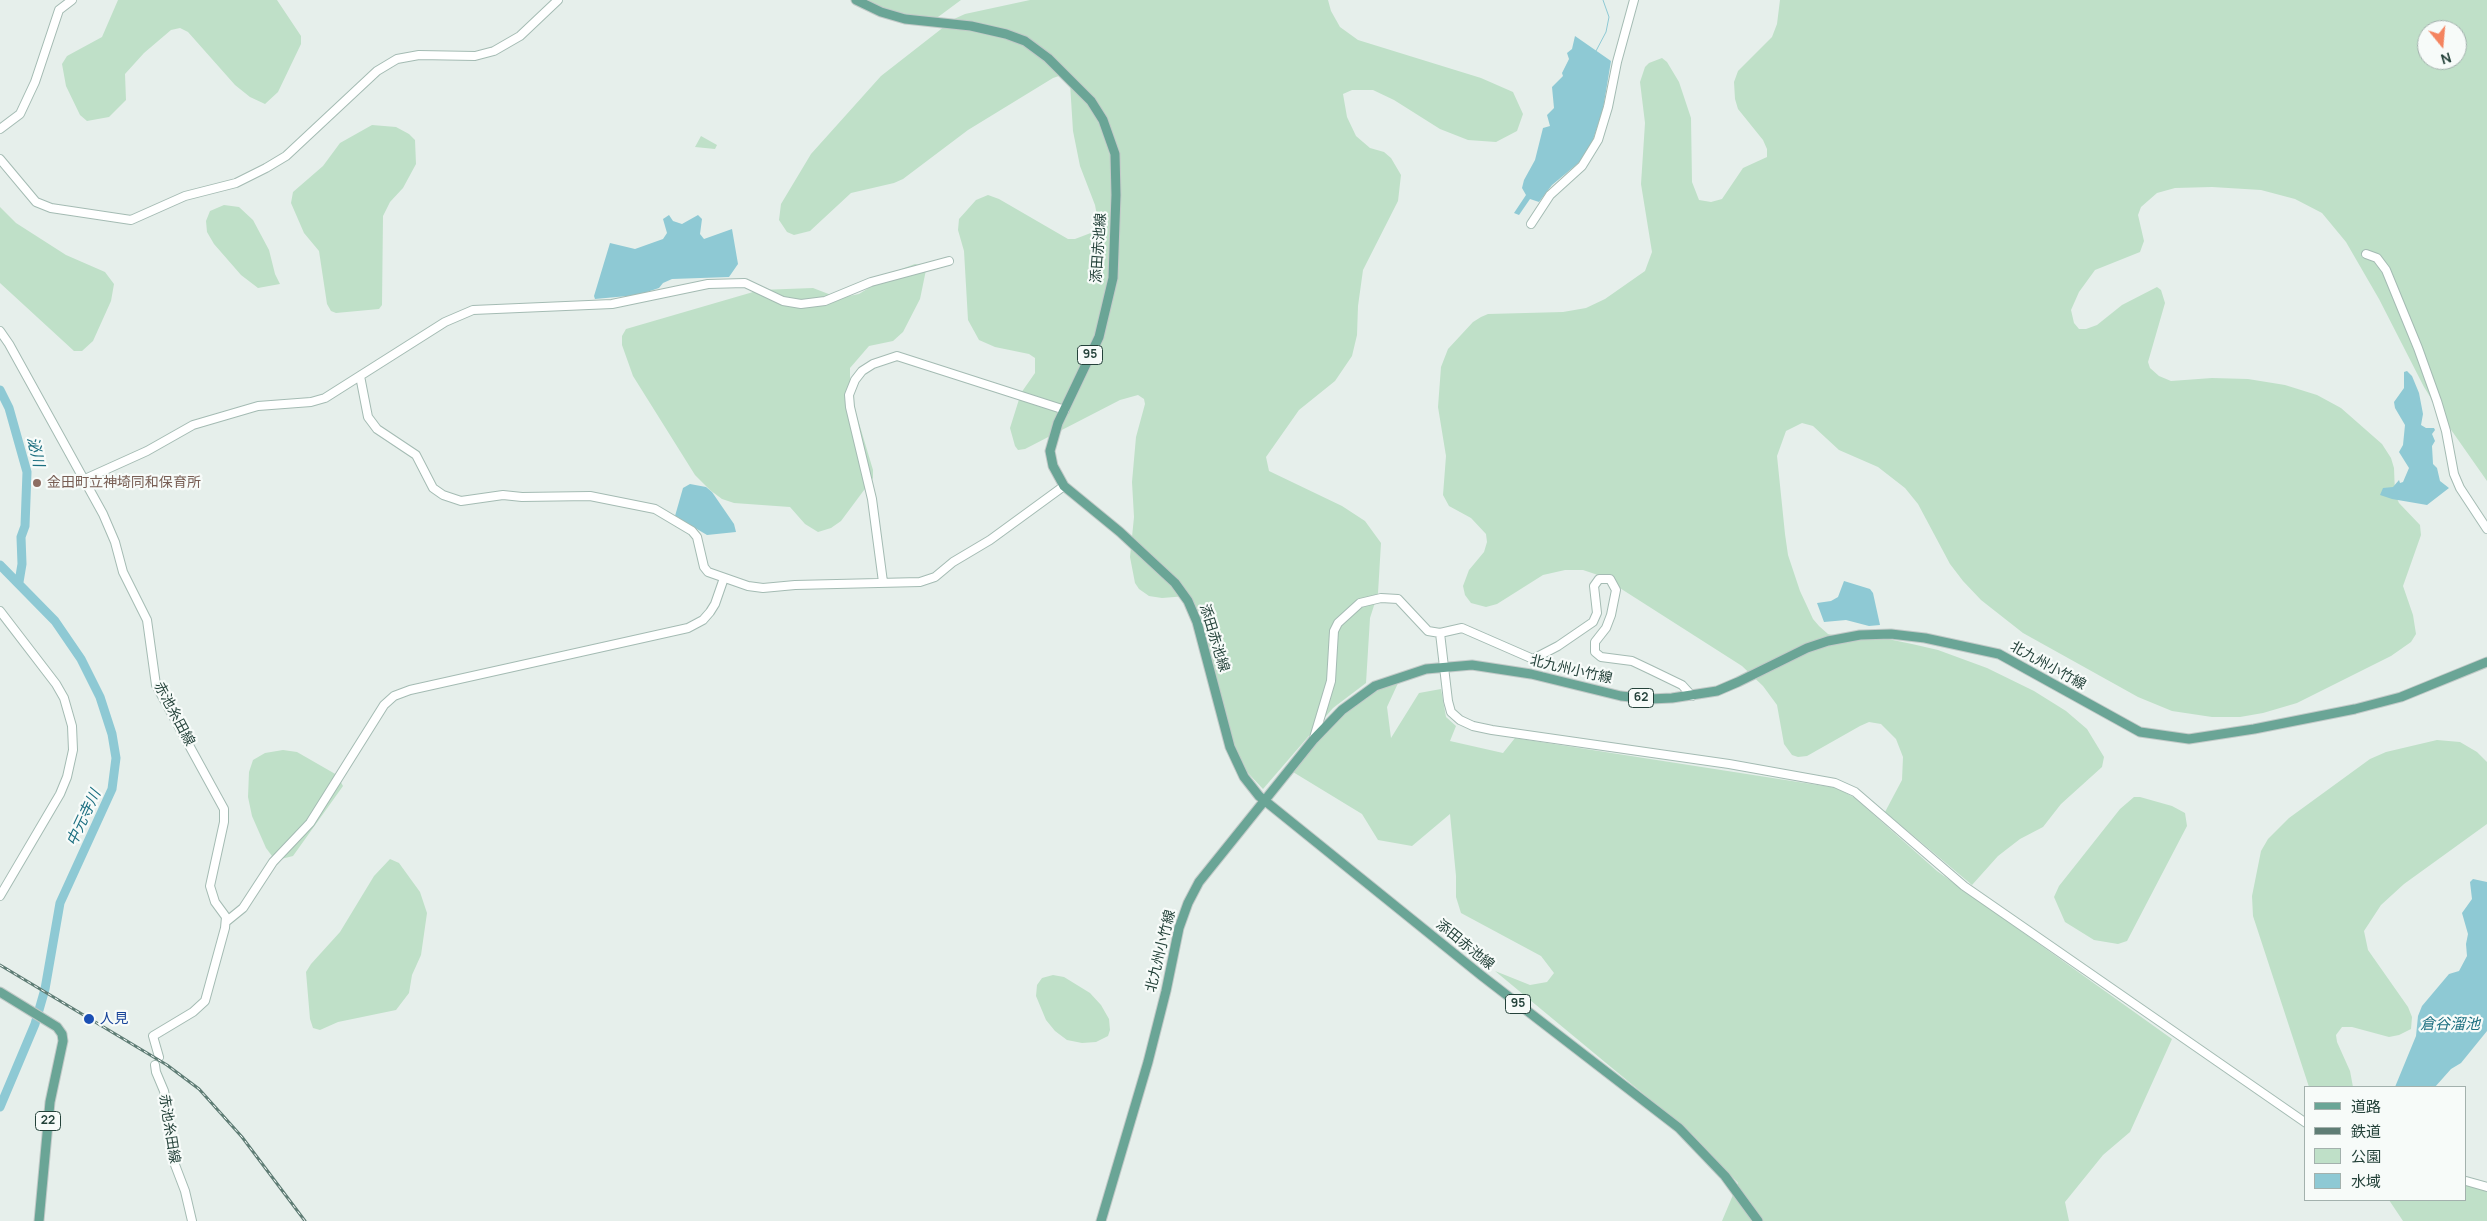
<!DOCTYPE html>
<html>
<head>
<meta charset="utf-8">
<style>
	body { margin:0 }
	#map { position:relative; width:2487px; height:1221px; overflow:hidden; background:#e6efeb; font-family:Manrope,"Noto Sans JP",sans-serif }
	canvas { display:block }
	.legend { position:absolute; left:2304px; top:1086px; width:162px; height:115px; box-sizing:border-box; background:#f7fbf9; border:1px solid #a3b1ad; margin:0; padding:6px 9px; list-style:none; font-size:15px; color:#24423a }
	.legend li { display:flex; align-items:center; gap:10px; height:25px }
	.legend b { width:25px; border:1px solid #a3b1ad }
	.north { position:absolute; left:2417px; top:20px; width:50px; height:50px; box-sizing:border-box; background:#f7fbf9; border:1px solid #a3b1ad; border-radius:50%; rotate:163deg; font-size:14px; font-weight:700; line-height:20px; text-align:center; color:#24423a }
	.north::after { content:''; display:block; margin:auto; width:18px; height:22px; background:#f4845f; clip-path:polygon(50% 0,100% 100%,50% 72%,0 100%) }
</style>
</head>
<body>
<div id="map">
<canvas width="2487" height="1221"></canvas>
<ul class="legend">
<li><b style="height:6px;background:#6aa596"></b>道路</li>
<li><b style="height:6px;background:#5f7d75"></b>鉄道</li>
<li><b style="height:14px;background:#bfe0c8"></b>公園</li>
<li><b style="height:14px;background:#8ec9d4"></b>水域</li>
</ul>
<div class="north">N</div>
</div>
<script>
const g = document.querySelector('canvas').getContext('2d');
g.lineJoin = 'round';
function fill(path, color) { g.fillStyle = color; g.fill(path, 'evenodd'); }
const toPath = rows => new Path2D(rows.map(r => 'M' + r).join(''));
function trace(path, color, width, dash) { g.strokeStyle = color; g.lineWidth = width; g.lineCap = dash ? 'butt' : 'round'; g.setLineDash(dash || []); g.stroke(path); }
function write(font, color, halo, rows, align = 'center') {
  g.font = font + ' Manrope,"Noto Sans JP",sans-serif'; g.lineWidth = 4.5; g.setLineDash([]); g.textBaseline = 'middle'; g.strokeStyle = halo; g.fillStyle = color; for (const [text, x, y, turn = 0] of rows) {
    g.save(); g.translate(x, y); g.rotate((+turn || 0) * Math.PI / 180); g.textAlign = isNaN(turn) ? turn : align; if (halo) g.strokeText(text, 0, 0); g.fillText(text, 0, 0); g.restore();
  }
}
const green = toPath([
	[118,0,277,0,301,36,301,44,278,92,265,104,250,97,235,85,188,32,180,28,171,30,144,53,125,74,126,100,109,117,87,121,80,115,66,86,62,64,67,56,102,37],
	[863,0,961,0,934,20,893,12],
	[1030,0,1328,0,1331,11,1340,27,1358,40,1481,78,1513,92,1523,114,1517,131,1496,142,1468,140,1440,129,1394,100,1373,90,1352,90,1343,94,1347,117,1356,136,1370,148,1384,152,1391,158,1401,175,1398,201,1363,270,1358,306,1357,335,1352,356,1335,381,1299,410,1266,457,1269,471,1342,506,1365,521,1381,543,1378,593,1370,618,1366,683,1333,708,1263,789,1247,772,1234,744,1196,609,1187,596,1162,598,1149,596,1139,589,1135,583,1130,557,1134,517,1132,482,1136,437,1145,404,1144,399,1138,395,1120,400,1025,449,1018,450,1015,446,1010,428,1021,393,1035,373,1035,358,1029,354,995,347,979,340,968,320,964,251,958,230,959,219,976,200,988,195,999,199,1068,239,1075,239,1096,231,1099,226,1095,205,1080,166,1073,131,1070,83,1062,75,1053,78,968,130,903,179,894,183,851,193,810,231,794,235,787,232,779,220,781,204,811,154,881,76,954,19,965,14],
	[1780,0,2487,0,2487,481,2447,424,2424,387,2379,299,2346,242,2322,213,2295,199,2261,190,2212,187,2175,188,2157,193,2141,207,2138,215,2144,241,2140,252,2095,270,2079,292,2071,310,2074,323,2079,329,2086,329,2097,325,2122,305,2157,287,2161,290,2165,303,2148,362,2150,368,2159,376,2171,381,2212,378,2248,379,2285,385,2317,395,2341,408,2382,444,2391,458,2394,468,2395,494,2399,503,2420,525,2421,535,2403,586,2413,615,2416,634,2411,642,2391,656,2297,703,2263,713,2240,717,2212,717,2172,711,2138,697,2023,633,1981,600,1963,581,1950,564,1918,504,1905,488,1878,467,1839,450,1813,426,1802,423,1786,431,1777,456,1785,534,1788,555,1800,591,1813,619,1819,626,1828,634,1838,636,1888,639,1912,644,1938,650,1987,668,2034,691,2066,711,2087,729,2104,757,2102,767,2061,804,2043,827,2020,839,1998,856,1972,885,1885,812,1902,780,1903,757,1896,739,1881,724,1869,722,1860,726,1807,756,1798,757,1792,755,1784,744,1777,705,1763,686,1742,666,1601,576,1583,570,1565,570,1543,575,1497,604,1486,607,1471,603,1465,595,1463,586,1469,570,1484,552,1487,542,1486,534,1471,518,1449,506,1443,495,1446,456,1438,407,1441,367,1448,349,1473,322,1481,317,1488,314,1563,312,1586,308,1605,299,1645,271,1652,252,1641,184,1645,123,1640,82,1645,67,1649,63,1662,58,1667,62,1679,82,1691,118,1692,182,1699,200,1711,202,1722,199,1743,168,1767,157,1767,149,1763,140,1738,109,1735,99,1734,82,1738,71,1772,37,1777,24],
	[2427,30,2457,30,2457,60,2427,60],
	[372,125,396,127,409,134,415,140,416,164,403,188,390,202,383,216,382,305,379,309,336,313,331,311,327,304,319,251,304,233,291,203,293,192,323,166,340,143],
	[701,136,717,145,715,149,695,147],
	[224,205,239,207,253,220,269,250,275,274,280,284,258,288,241,275,214,244,207,232,206,221,210,211],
	[0,207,16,223,66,255,105,272,114,284,111,301,93,341,82,351,74,351,0,283],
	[915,264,924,266,926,270,920,299,903,332,893,341,869,346,850,368,850,386,853,403,873,470,873,478,841,521,831,528,818,532,805,524,790,507,734,503,722,499,710,490,695,475,633,376,622,345,622,336,626,329,760,290,813,288,839,298,859,294,896,271],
	[1399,681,1387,707,1391,738,1419,693,1441,689,1446,717,1456,726,1450,741,1503,753,1515,738,1837,788,1855,798,1937,871,2172,1039,2130,1132,2103,1155,2065,1202,2069,1221,1722,1221,1738,1183,1693,1135,1495,971,1530,985,1547,982,1554,973,1541,956,1461,913,1456,897,1456,876,1450,814,1412,846,1378,840,1362,814,1293,772,1317,740,1348,710,1381,688],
	[2437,740,2460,742,2477,752,2487,762,2487,824,2404,884,2381,905,2364,931,2368,950,2408,1007,2412,1017,2411,1029,2399,1035,2389,1037,2352,1027,2342,1027,2336,1035,2337,1042,2350,1071,2353,1087,2309,1087,2253,916,2252,896,2261,851,2268,839,2289,818,2370,759,2386,752],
	[283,750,297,752,337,775,343,786,293,856,281,859,272,856,266,848,252,816,248,797,249,772,253,760,265,753],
	[2134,797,2140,797,2172,806,2185,813,2187,826,2127,941,2118,944,2094,940,2065,922,2054,897,2059,886,2120,809],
	[390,859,399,863,420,892,427,913,421,955,412,975,409,993,396,1010,338,1022,320,1030,313,1028,310,1019,306,972,311,964,340,932,374,876],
	[1053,975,1064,977,1090,993,1101,1005,1109,1019,1110,1030,1108,1036,1096,1042,1082,1043,1067,1040,1055,1031,1046,1020,1036,996,1037,985,1042,978],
	[2466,1184,2487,1191,2487,1221,2403,1221,2389,1200,2466,1200]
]);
const water = toPath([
	[1575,36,1611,61,1603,109,1593,140,1582,160,1552,185,1539,202,1530,199,1519,215,1514,213,1526,195,1522,188,1524,180,1535,160,1543,128,1550,126,1547,115,1554,108,1552,87,1563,76,1562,73,1569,59,1567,53,1572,49],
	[669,215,673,221,682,224,698,215,702,219,700,234,704,239,732,229,738,264,729,277,672,279,663,283,659,288,638,295,595,299,594,296,610,243,635,249,663,239,667,233,663,219],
	[2407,371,2412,376,2419,393,2423,414,2421,425,2426,428,2434,428,2435,430,2432,434,2435,441,2432,446,2433,464,2437,468,2440,481,2449,488,2427,505,2392,499,2380,495,2383,488,2393,487,2399,480,2400,483,2403,482,2409,468,2399,452,2403,445,2405,425,2395,408,2394,402,2404,388,2404,372],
	[690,484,706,487,712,492,734,524,736,532,707,535,675,516,683,488],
	[1844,581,1870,589,1873,593,1880,625,1869,626,1846,620,1824,622,1817,603,1831,601,1838,597],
	[2473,879,2487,882,2487,1031,2461,1063,2451,1069,2435,1087,2395,1087,2416,1036,2418,1016,2422,1006,2449,974,2459,971,2467,956,2466,944,2468,934,2462,913,2472,899,2470,882]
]);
const stream = toPath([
	[1596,51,1606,32,1609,17,1603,0]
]);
const river = toPath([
	[0,390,9,408,27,472,25,526,21,537,22,564,19,582],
	[0,565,55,621,81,659,100,697,112,734,116,758,112,789,60,903,45,989,35,1024,0,1107]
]);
const secondary = toPath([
	[0,129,20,114,35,82,59,10,72,0],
	[0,159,36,202,51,208,131,220,185,196,236,183,266,168,286,156,377,71,397,59,419,55,475,56,494,51,520,36,558,0],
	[1531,224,1550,195,1582,166,1598,140,1608,107,1617,62,1634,0],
	[2366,254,2377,258,2386,270,2418,348,2437,401,2446,431,2454,474,2460,488,2487,529],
	[0,331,9,344,103,514,115,542,123,572,147,620,156,685,224,809,224,822,210,886,215,902,226,917,225,928,205,1001,193,1012,153,1036,159,1057],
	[360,376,368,417,377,429,416,455,433,488,443,495,461,501,503,495,522,497,590,496,655,509,692,531,697,537,704,567,708,572,748,586,763,588,795,585,920,582,935,577,953,562,990,540,1064,486],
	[85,479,147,451,193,425,258,406,311,402,325,398,445,322,473,310,612,304,708,284,745,283,783,301,801,304,825,301,871,282,949,261],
	[883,582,872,499,850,407,849,395,855,380,862,371,873,364,897,356,1065,410],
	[0,611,56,684,64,698,72,726,73,750,67,777,60,794,0,896],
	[1440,633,1448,701,1451,712,1460,720,1473,726,1492,730,1729,764,1835,783,1855,792,1964,886,2306,1123],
	[1314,738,1331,681,1334,631,1338,623,1360,603,1381,598,1398,599,1428,631,1440,633,1462,628,1533,659,1558,646,1593,622,1597,613,1594,586,1599,579,1610,579,1616,590,1611,615,1606,628,1595,642,1595,652,1601,657,1632,661,1651,670,1682,685,1692,696],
	[227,921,243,908,273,862,310,823,384,705,394,696,410,690,688,628,703,620,710,612,715,604,724,578],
	[155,1065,156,1072,164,1091,170,1119,172,1157,185,1191,192,1221],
	[2466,1181,2487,1187]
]);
const primary = toPath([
	[856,0,881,12,905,19,971,26,1006,34,1025,41,1048,58,1091,101,1103,120,1115,154,1116,195,1113,278,1099,337,1058,423,1050,451,1053,466,1064,486,1120,532,1175,583,1188,601,1197,622,1230,747,1244,777,1259,796,1482,976,1679,1128,1725,1176,1758,1221],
	[0,992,57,1027,62,1034,63,1041,50,1102,39,1221],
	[1101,1221,1148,1062,1166,991,1179,928,1188,903,1199,882,1314,739,1342,710,1375,686,1426,669,1472,665,1531,674,1621,696,1650,699,1672,698,1717,691,1738,682,1807,648,1828,641,1860,635,1891,634,1925,638,1999,654,2140,732,2189,739,2254,729,2355,709,2401,697,2487,662]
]);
const rail = toPath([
	[0,965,167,1065,199,1089,242,1137,305,1221]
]);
const markers = [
	[37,483,5,"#8d6e63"],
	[89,1019,6,"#1a4fb4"]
];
const shields = [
	[1090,355,25],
	[1641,698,25],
	[1518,1004,25],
	[48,1121,25]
];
const shieldNames = [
	["95",1090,355],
	["62",1641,698],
	["95",1518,1004],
	["22",48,1121]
];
const streetNames = [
	["添田赤池線",1099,248,-86],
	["添田赤池線",1214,638,73],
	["北九州小竹線",2048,666,29],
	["北九州小竹線",1571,670,13],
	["赤池糸田線",174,714,62],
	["添田赤池線",1465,945,39],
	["北九州小竹線",1161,951,-76],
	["赤池糸田線",169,1129,81]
];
const educationNames = [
	["金田町立神埼同和保育所",47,483]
];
const transitNames = [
	["人見",100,1019]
];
const waterNames = [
	["泌川",35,452,77],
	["中元寺川",84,818,-65],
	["倉谷溜池",2450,1025]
];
fill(green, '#bfe0c8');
fill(water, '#8ec9d4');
trace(stream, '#8ec9d4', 1);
trace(river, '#8ec9d4', 9);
trace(secondary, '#a4bbb3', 10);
trace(primary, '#c2cac8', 11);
trace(secondary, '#fff', 8);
trace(primary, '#6aa596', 9);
trace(rail, '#5f7d75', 3);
trace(rail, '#f7fbf9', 1, [4]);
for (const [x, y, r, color] of markers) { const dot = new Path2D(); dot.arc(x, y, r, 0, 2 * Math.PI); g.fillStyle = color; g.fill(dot); trace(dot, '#f7fbf9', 2); }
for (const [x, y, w] of shields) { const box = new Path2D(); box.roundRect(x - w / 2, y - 9.5, w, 19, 4); g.fillStyle = '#f7fbf9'; g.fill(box); trace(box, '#24423a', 1); }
write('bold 12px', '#24423a', null, shieldNames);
write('14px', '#24423a', '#f7fbf9', streetNames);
write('14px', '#785e54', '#f7fbf9', educationNames, 'left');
write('14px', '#164399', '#f7fbf9', transitNames, 'left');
write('italic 15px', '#1c6f80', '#f7fbf9', waterNames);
</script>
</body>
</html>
